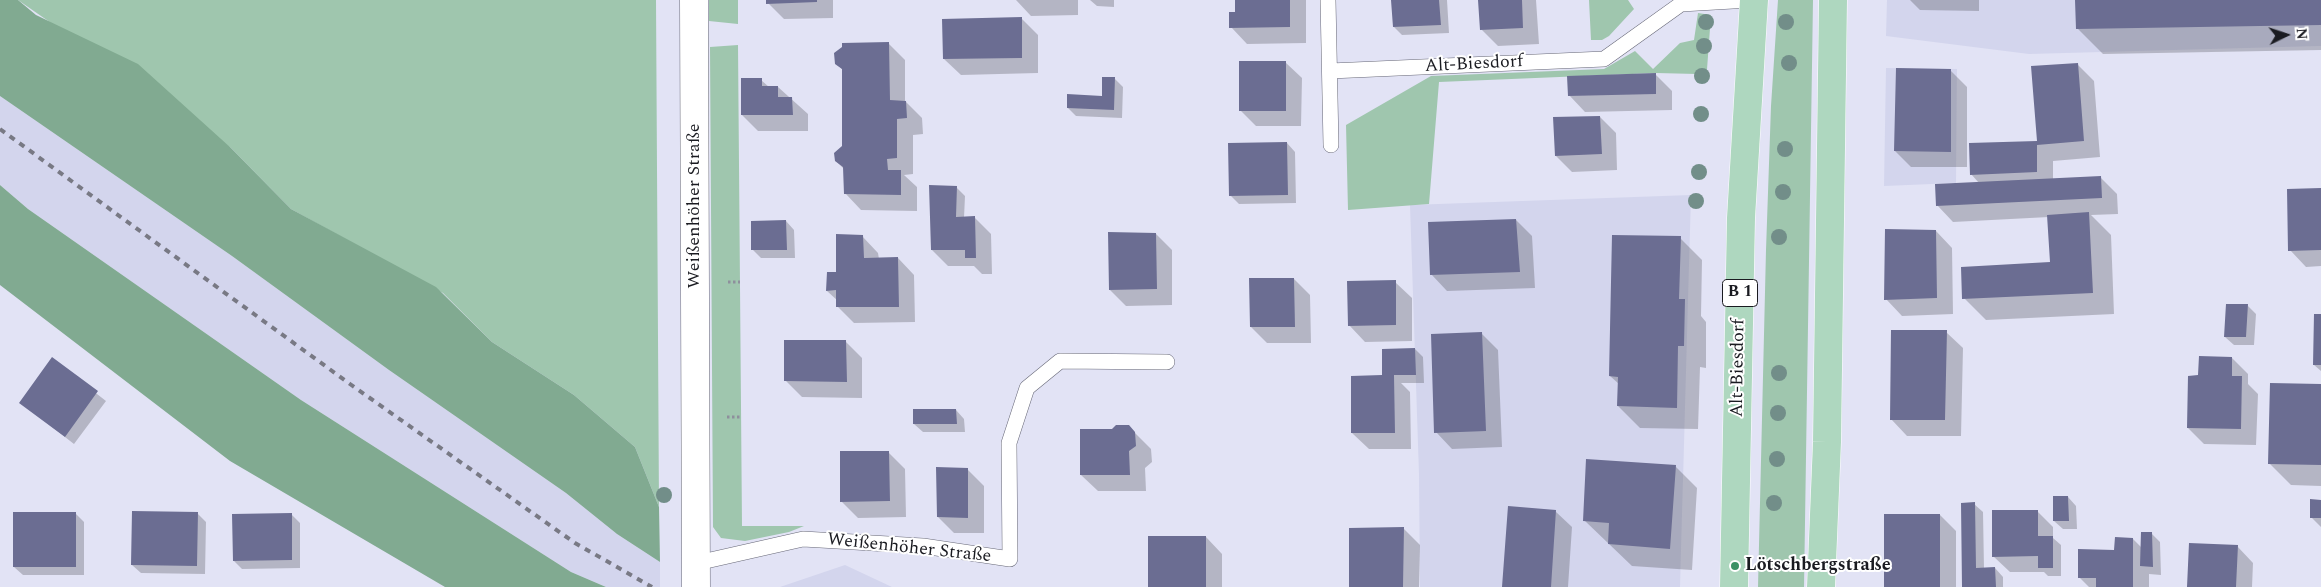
<!DOCTYPE html>
<html>
<head>
<meta charset="utf-8">
<style>
	body { margin:0 }
	#map { position:relative; width:2321px; height:587px; overflow:hidden; background:#e2e3f5; font-family:Spectral,serif }
	canvas { display:block }
	.north { position:absolute; left:2261px; top:10px; width:50px; height:50px; -webkit-text-stroke:4px #fff; paint-order:stroke; rotate:86deg; font-size:14px; font-weight:700; line-height:20px; text-align:center; color:#1a1b21 }
	.north::after { content:''; display:block; margin:auto; width:18px; height:22px; background:#1a1b21; clip-path:polygon(50% 0,100% 100%,50% 72%,0 100%) }
</style>
</head>
<body>
<div id="map">
<canvas width="2321" height="587"></canvas>
<div class="north">N</div>
</div>
<script>
const g = document.querySelector('canvas').getContext('2d');
g.lineJoin = 'round';
function fill(path, color) { g.fillStyle = color; g.fill(path, 'evenodd'); }
const toPath = rows => new Path2D(rows.map(r => 'M' + r).join(''));
function trace(path, color, width, dash) { g.strokeStyle = color; g.lineWidth = width; g.lineCap = dash ? 'butt' : 'round'; g.setLineDash(dash || []); g.stroke(path); }
function write(font, color, halo, rows, align = 'center') {
  g.font = font + ' Spectral,serif'; g.lineWidth = 4; g.setLineDash([]); g.textBaseline = 'middle'; g.strokeStyle = halo; g.fillStyle = color; for (const [text, x, y, turn = 0] of rows) {
    g.save(); g.translate(x, y); g.rotate((+turn || 0) * Math.PI / 180); g.textAlign = isNaN(turn) ? turn : align; if (halo) g.strokeText(text, 0, 0); g.fillText(text, 0, 0); g.restore();
  }
}
const built = toPath([
	[1887,0,2321,0,2321,46,2029,54,1886,36],
	[1886,68,1957,69,1956,183,1884,186],
	[0,96,232,256,389,370,566,493,617,534,660,562,660,587,606,587,571,572,301,400,28,209,0,185],
	[1691,195,1680,587,1420,587,1419,474,1410,205],
	[845,565,892,587,780,587]
]);
const green = toPath([
	[18,0,656,0,659,507,635,447,574,395,492,342,443,293,291,209,231,148],
	[709,0,738,0,738,24,709,21],
	[1589,0,1628,0,1634,9,1609,36,1602,40,1591,40],
	[1778,0,1813,0,1804,587,1758,587,1766,250,1771,106],
	[1698,13,1711,15,1706,83,1697,83,1697,74,1656,73,1439,82,1429,204,1348,210,1346,125,1431,76,1604,69,1635,51,1653,69,1680,43,1694,40],
	[738,45,742,526,804,526,789,532,745,541,721,538,713,527,710,47]
]);
const forest = toPath([
	[0,0,18,0,36,15,138,64,231,148,291,209,436,287,492,342,574,395,635,447,659,507,660,562,617,534,566,493,389,370,232,256,0,96],
	[0,185,28,209,301,400,571,572,606,587,445,587,230,461,0,285]
]);
const shadow = toPath([
	[768,0,833,0,833,18,784,19,768,3],
	[1016,0,1078,0,1078,15,1031,16],
	[1090,0,1114,0,1114,7,1097,6],
	[1237,0,1306,0,1306,43,1247,44,1231,27,1237,13],
	[1393,0,1447,0,1449,33,1402,35,1394,27],
	[1480,0,1536,0,1539,44,1498,46,1481,29],
	[1910,0,1979,0,1979,11,1920,10],
	[2076,0,2321,0,2321,50,2103,54,2077,28],
	[1021,18,1038,35,1038,73,961,75,944,59],
	[888,43,905,60,905,101,922,118,923,134,913,135,913,174,904,175,917,187,917,211,861,210,845,193,844,169,836,161,844,147,843,70,836,63],
	[1285,62,1302,78,1301,126,1256,126,1240,110],
	[2077,64,2094,81,2100,157,2053,161,2053,179,2100,177,2117,194,2118,214,2091,215,2111,235,2114,314,1986,320,1964,298,2051,263,2049,217,1953,222,1937,205,1979,183,1971,174,2038,143],
	[1951,71,1967,87,1967,167,1911,167,1895,151],
	[1655,74,1672,91,1672,110,1585,112,1569,95],
	[1114,78,1123,87,1122,118,1076,116,1068,108,1103,97],
	[761,80,769,87,778,87,808,114,808,131,758,131,742,115],
	[1600,117,1616,133,1617,170,1572,172,1556,156],
	[1287,143,1295,152,1296,203,1239,204,1231,196],
	[930,187,956,187,965,196,964,218,975,218,991,234,992,274,982,274,974,266,948,266,932,250],
	[2321,189,2321,266,2306,267,2290,250],
	[1516,220,1532,236,1535,288,1447,291,1431,274],
	[786,221,794,230,795,258,761,258,753,250],
	[1936,231,1952,248,1953,314,1902,316,1886,299],
	[1156,234,1172,250,1172,305,1126,306,1110,290],
	[862,236,878,253,879,259,898,258,914,275,915,322,854,323,838,307,838,301,827,291],
	[1680,238,1702,260,1701,316,1706,322,1706,368,1700,367,1698,429,1640,428,1618,406,1619,384,1610,376],
	[1294,279,1310,295,1311,343,1267,343,1251,327],
	[1395,282,1412,298,1412,341,1365,342,1349,325],
	[2247,305,2256,314,2254,345,2234,345,2225,337],
	[2321,315,2321,371,2314,365],
	[1946,332,1963,348,1961,436,1907,436,1891,419],
	[1482,334,1498,350,1502,447,1452,449,1436,432],
	[846,342,862,358,862,398,802,397,786,381],
	[1415,349,1423,357,1424,383,1401,383,1410,392,1411,449,1369,449,1352,433,1384,376],
	[2232,358,2248,374,2248,384,2258,394,2256,445,2204,444,2188,428,2200,377],
	[52,359,106,401,74,444,21,403],
	[2321,385,2321,486,2291,485,2269,463],
	[956,410,964,419,965,432,923,432,914,424],
	[1128,426,1151,449,1152,462,1145,468,1146,491,1098,491,1081,475,1112,430],
	[889,453,905,469,906,517,858,518,842,502],
	[1675,466,1697,488,1692,570,1632,566,1585,521],
	[967,469,984,486,984,533,954,533,938,517],
	[2068,497,2076,506,2077,529,2063,529,2054,521],
	[2321,501,2321,527,2311,517],
	[1974,504,1983,512,1984,569,1995,568,2003,577,2003,587,1963,587],
	[1555,511,1572,527,1568,587,1503,587],
	[2037,511,2053,527,2053,538,2061,545,2061,576,2048,576,2044,572,2010,572,1993,556],
	[197,513,206,522,205,574,141,573,132,565],
	[76,514,84,522,84,575,23,575,14,567],
	[291,514,300,523,300,568,242,569,234,561],
	[1940,515,1956,531,1956,587,1886,587],
	[1403,528,1420,545,1419,587,1350,587],
	[2151,533,2160,542,2161,575,2149,574,2149,587,2089,587,2079,577,2133,539,2142,548],
	[1206,537,1222,554,1222,587,1150,587],
	[2237,546,2253,563,2252,587,2189,587]
]);
const building = toPath([
	[766,0,817,0,817,2,766,4],
	[1235,0,1290,0,1290,27,1229,28,1229,12,1235,12],
	[1391,0,1439,0,1441,25,1393,27],
	[1478,0,1522,0,1523,28,1480,30],
	[2075,0,2321,0,2321,25,2076,29],
	[1022,17,1022,58,943,59,942,19],
	[889,42,890,100,906,101,907,118,897,119,897,158,887,159,888,170,901,170,901,195,844,194,843,167,835,161,834,153,842,146,842,69,835,64,834,53,842,47,842,43],
	[1239,61,1286,61,1286,111,1239,111],
	[2078,63,2084,141,2037,145,2037,172,1970,175,1969,143,2037,141,2031,66],
	[1896,68,1951,69,1951,152,1894,151],
	[1656,73,1656,94,1568,96,1567,76],
	[1102,77,1115,77,1114,110,1067,108,1067,94,1102,96],
	[741,78,762,78,762,86,778,86,778,97,792,97,793,115,741,115],
	[1600,116,1602,154,1555,156,1553,117],
	[1287,142,1288,195,1229,196,1228,143],
	[2101,176,2102,198,1936,206,1935,184],
	[929,185,957,186,956,217,975,216,976,258,965,258,965,250,931,250],
	[2321,188,2321,250,2288,251,2287,189],
	[2089,212,2093,293,1962,299,1961,267,2050,262,2047,215],
	[1516,219,1520,272,1430,275,1428,222],
	[786,220,787,250,751,250,751,221],
	[1885,229,1936,230,1937,298,1884,300],
	[1108,232,1156,233,1157,289,1109,290],
	[836,234,863,235,864,258,898,257,899,307,836,307,836,290,826,291,827,272,836,272],
	[1612,235,1681,236,1679,299,1685,299,1684,346,1678,346,1677,408,1617,406,1618,377,1609,376],
	[1249,278,1294,278,1295,327,1250,327],
	[1396,280,1396,325,1348,326,1347,281],
	[2226,304,2248,304,2246,337,2224,337],
	[2314,314,2321,314,2321,365,2313,365],
	[1891,330,1947,330,1945,420,1890,420],
	[1482,332,1486,431,1434,433,1431,334],
	[784,340,846,340,847,382,784,381],
	[1415,348,1416,375,1394,375,1395,433,1351,433,1351,376,1382,375,1382,349],
	[2199,356,2232,357,2232,376,2242,376,2241,429,2187,428,2188,376,2198,375],
	[52,357,98,391,65,437,19,403],
	[2270,383,2321,384,2321,465,2268,464],
	[913,409,956,409,957,424,913,424],
	[1116,425,1129,425,1135,432,1136,446,1129,451,1130,475,1080,475,1080,429,1112,429],
	[840,451,889,451,890,501,840,502],
	[1586,459,1676,465,1670,549,1608,544,1609,523,1583,521],
	[936,467,968,468,968,518,937,517],
	[2053,496,2068,496,2069,521,2053,521],
	[2310,499,2321,500,2321,518,2310,518],
	[1975,502,1976,568,1995,567,1996,587,1962,587,1961,503],
	[1508,506,1556,510,1551,587,1502,587],
	[1992,510,2038,510,2038,536,2053,536,2053,568,2038,568,2038,556,1992,557],
	[132,511,198,512,197,566,131,565],
	[13,512,76,512,76,567,13,567],
	[292,513,292,560,233,561,232,514],
	[1884,514,1940,514,1940,587,1884,587],
	[1404,527,1403,587,1349,587,1349,528],
	[2141,532,2152,532,2153,567,2140,566],
	[1148,536,1206,536,1206,587,1148,587],
	[2115,537,2133,538,2133,587,2096,587,2096,578,2078,578,2078,549,2114,550],
	[2189,543,2238,545,2236,587,2187,587]
]);
const path = toPath([
	[728,282,740,282],
	[727,417,741,417]
]);
const service = toPath([
	[1328,0,1331,145],
	[1330,71,1604,59,1681,4,1750,0],
	[697,563,803,539,923,546,1010,559,1009,443,1027,388,1060,361,1167,362]
]);
const minor = toPath([
	[694,0,696,587]
]);
const primary = toPath([
	[1734,587,1741,218,1754,0],
	[1821,587,1827,442,1833,0]
]);
const rail = toPath([
	[0,129,350,384,575,543,652,587]
]);
const trees = [
	[1706,22],
	[1786,22],
	[1704,46],
	[1789,63],
	[1702,76],
	[1701,114],
	[1785,149],
	[1699,172],
	[1783,192],
	[1696,201],
	[1779,237],
	[1779,373],
	[1778,413],
	[1777,459],
	[664,495],
	[1774,503]
];
const markers = [
	[1735,566,5,"#3b9165"]
];
const shields = [
	[1740,293,35]
];
const shieldNames = [
	["B 1",1740,293]
];
const streetNames = [
	["Alt-Biesdorf",1474,65,-3],
	["Weißenhöher Straße",695,206,-90],
	["Alt-Biesdorf",1739,368,-89],
	["Weißenhöher Straße",909,549,6]
];
const poiNames = [
	["Lötschbergstraße",1745,566]
];
fill(built, '#d3d5ed');
fill(green, '#9fc6ae');
fill(forest, '#81aa91');
fill(shadow, '#0003');
fill(building, '#6b6d92');
trace(service, '#676877', 16);
trace(minor, '#676877', 29);
trace(primary, '#fff', 29);
trace(path, '#8e8f9c', 3, [2.5, 2.5]);
trace(service, '#fff', 15);
trace(minor, '#fff', 28);
trace(primary, '#aed7bf', 28);
trace(rail, '#787984', 4, [6, 6]);
g.fillStyle = '#728e89';
for (const [x, y] of trees) { g.beginPath(); g.arc(x, y, 8, 0, 2 * Math.PI); g.fill(); }
for (const [x, y, r, color] of markers) { const dot = new Path2D(); dot.arc(x, y, r, 0, 2 * Math.PI); g.fillStyle = color; g.fill(dot); trace(dot, '#fff', 2); }
for (const [x, y, w] of shields) { const box = new Path2D(); box.roundRect(x - w / 2, y - 13.5, w, 27, 4); g.fillStyle = '#fff'; g.fill(box); trace(box, '#1a1b21', 1); }
write('bold 16px', '#1a1b21', null, shieldNames);
write('18px', '#1a1b21', '#fff', streetNames);
write('bold 18px', '#1a1b21', '#fff', poiNames, 'left');
</script>
</body>
</html>
